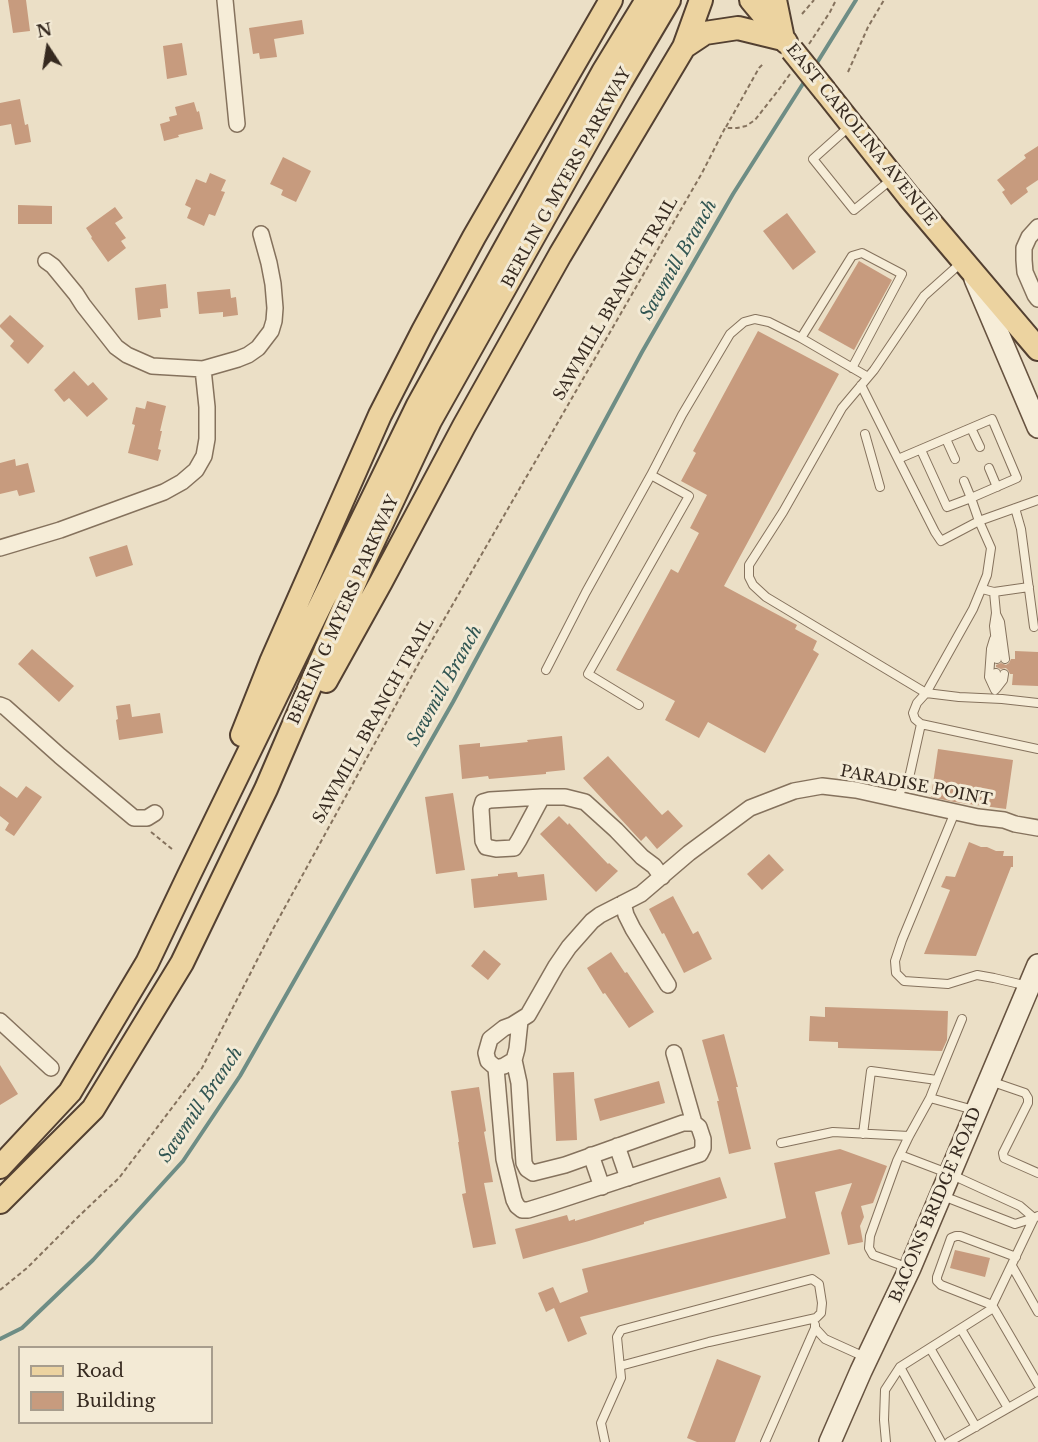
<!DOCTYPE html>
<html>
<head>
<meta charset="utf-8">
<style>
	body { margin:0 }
	#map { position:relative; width:1038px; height:1442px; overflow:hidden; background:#ebdfc6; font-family:"Libre Baskerville",serif }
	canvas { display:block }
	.legend { position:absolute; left:18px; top:1346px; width:195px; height:78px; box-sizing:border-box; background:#f3ead5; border:2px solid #a79d8d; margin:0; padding:8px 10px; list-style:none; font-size:18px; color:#362a20 }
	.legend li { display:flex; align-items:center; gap:12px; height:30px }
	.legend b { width:30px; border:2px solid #a79d8d }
	.north { position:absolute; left:18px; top:18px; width:60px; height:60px; -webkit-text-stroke:4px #f3ead5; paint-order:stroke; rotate:348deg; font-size:16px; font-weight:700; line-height:24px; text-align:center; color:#362a20 }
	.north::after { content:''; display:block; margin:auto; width:21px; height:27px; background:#362a20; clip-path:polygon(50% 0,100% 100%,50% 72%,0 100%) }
</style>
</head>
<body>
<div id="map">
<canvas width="1038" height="1442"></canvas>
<ul class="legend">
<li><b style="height:8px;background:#ecd3a0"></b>Road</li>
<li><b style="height:16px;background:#c79b7e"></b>Building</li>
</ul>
<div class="north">N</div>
</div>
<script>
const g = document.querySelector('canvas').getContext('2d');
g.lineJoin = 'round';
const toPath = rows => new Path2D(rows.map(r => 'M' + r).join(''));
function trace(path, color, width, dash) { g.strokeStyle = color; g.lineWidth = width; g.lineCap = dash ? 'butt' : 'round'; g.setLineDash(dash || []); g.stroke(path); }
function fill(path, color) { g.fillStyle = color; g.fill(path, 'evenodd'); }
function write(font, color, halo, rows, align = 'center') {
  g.font = font + ' "Libre Baskerville",serif'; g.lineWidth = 6; g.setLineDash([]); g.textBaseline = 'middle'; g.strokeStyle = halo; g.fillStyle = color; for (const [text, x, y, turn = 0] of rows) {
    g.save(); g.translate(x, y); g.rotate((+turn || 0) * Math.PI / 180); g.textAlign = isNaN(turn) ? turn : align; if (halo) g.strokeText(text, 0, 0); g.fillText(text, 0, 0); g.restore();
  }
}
const stream = toPath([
	[815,66,856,0],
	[0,1339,22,1328,93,1260,183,1161,240,1076,453,702,642,352,733,194,806,79]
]);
const building = toPath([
	[8,0,26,0,30,31,13,33],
	[302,20,304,34,274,39,277,57,260,59,259,53,253,54,249,28],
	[182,43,187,75,167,79,163,46],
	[20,99,25,125,28,124,31,142,15,145,11,124,0,126,0,103],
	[194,102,197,112,199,111,203,129,178,135,179,137,164,141,160,124,170,121,169,117,177,115,175,107],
	[1038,146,1038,180,1026,188,1028,192,1011,205,1002,192,1005,190,997,180,1026,158,1024,155],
	[283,157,311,171,296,202,281,195,283,190,270,184],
	[210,173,226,180,221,191,225,192,215,216,209,214,204,226,187,218,191,208,185,205,196,179,206,183],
	[18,205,52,206,52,224,18,224],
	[115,207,123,218,115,223,126,238,121,241,126,248,108,262,91,238,92,237,86,228],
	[787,213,816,252,793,270,763,231],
	[859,261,892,280,854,350,818,330],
	[166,284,168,308,160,309,161,317,138,320,135,288],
	[230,289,231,298,236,297,238,315,223,317,223,312,199,314,197,292],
	[10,315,44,346,28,364,10,346,14,341,0,327,0,325],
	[758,331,839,374,724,586,797,625,795,629,817,641,813,650,819,654,765,753,708,722,699,738,665,720,675,701,616,670,671,569,678,573,699,533,690,528,707,495,681,481,696,453,693,451],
	[74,371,88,386,93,382,108,399,87,417,69,398,64,402,54,390],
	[147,401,166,406,160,431,162,431,158,449,161,450,158,461,128,453,135,425,132,424,136,407,145,409],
	[15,459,16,466,28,463,35,492,19,496,17,490,0,494,0,463],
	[127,545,133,565,96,577,89,557],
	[32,649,74,686,59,702,18,664],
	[1015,651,1038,652,1038,686,1012,685,1013,674,1010,674,1008,670,1006,668,1001,669,996,667,996,665,1001,663,1006,665,1009,663,1011,659,1015,659],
	[130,704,132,717,160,713,163,733,119,740,116,720,118,719,116,706],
	[562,736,565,770,546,772,546,774,489,779,488,776,462,779,459,745,480,743,480,747,528,742,527,740],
	[938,749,1013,760,1006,809,954,802,931,797],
	[608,756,662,815,668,810,683,826,657,849,646,836,641,841,583,778],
	[0,786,17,798,26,786,42,797,14,836,5,830,9,823,0,816],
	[453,793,465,870,436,874,425,797],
	[559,816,568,825,569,823,608,864,609,863,618,871,596,892,540,834],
	[969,842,981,847,987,847,996,851,1004,851,1003,856,1013,856,1013,867,1011,867,976,956,924,954,950,890,941,887,946,876,955,877],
	[769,854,784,870,762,890,747,874],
	[517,872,518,877,544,874,547,900,474,908,471,879,498,876,498,874],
	[673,896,693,934,698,931,712,959,684,973,664,933,662,934,649,909],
	[484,950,501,964,488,980,471,966],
	[611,952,625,973,627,972,654,1012,629,1028,605,993,603,994,587,968],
	[825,1007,948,1011,947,1040,942,1051,838,1048,838,1042,809,1041,810,1016,825,1017],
	[724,1034,738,1087,736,1087,751,1149,729,1154,717,1101,719,1101,702,1040],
	[0,1065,18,1094,0,1105],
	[574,1072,577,1140,556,1141,553,1073],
	[659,1081,665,1103,600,1121,594,1099],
	[479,1087,486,1131,484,1132,493,1182,484,1183,496,1244,473,1248,462,1194,466,1193,458,1142,459,1142,451,1091],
	[840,1149,887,1166,873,1203,861,1206,864,1217,860,1226,863,1242,848,1245,841,1213,852,1183,815,1192,830,1254,580,1317,587,1334,568,1342,554,1308,546,1312,538,1293,553,1287,560,1303,588,1292,582,1269,786,1218,774,1163],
	[720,1177,727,1198,654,1219,644,1222,644,1224,589,1241,523,1259,515,1229,567,1215,569,1221,575,1219,575,1221],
	[955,1250,990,1258,985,1277,950,1268],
	[717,1359,761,1376,735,1442,697,1442,687,1438]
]);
const path = toPath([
	[802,14,814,0],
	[809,44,830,12,836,0],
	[848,72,868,27,884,0],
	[726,127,759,68,764,63],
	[151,832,172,849],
	[0,1290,27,1268,78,1217,119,1178,202,1068,273,929,420,661,702,173,725,128,737,128,746,126,755,120,780,88,790,74]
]);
const lane = toPath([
	[851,125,813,159,854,210,892,179],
	[962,262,924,296,874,370,842,408,783,512,749,565,749,577,753,585,766,597,926,693,973,609,987,575,991,548,979,521,1038,500],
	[801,338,852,256,862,253,902,274,852,368],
	[861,385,898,459,935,532,941,541,979,521,971,498,1017,478,992,419,898,459],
	[971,428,980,447],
	[865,434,880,487],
	[946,439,955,459],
	[921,450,947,507,971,498,964,481],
	[989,468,997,487],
	[1015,508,1021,529,1034,627],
	[982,589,994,592,1029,587],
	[994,592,996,613,994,626,997,651,997,659],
	[996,614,1000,622,1005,659],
	[994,639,991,649,989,677,995,690],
	[546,670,586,592,651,475,682,415,730,334,744,322,755,319,769,322,801,338,868,377],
	[995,688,996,673],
	[996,689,1003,680,1004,674],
	[639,705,588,674,689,496,651,475],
	[921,724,915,719,913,713,917,703,926,693,959,697,1002,699,1038,703],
	[896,798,909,778,921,724,1038,749],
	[955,812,902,940,895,961,896,973,904,981,948,984,977,975,994,978,1028,986],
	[937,1080,962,1019],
	[990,1081,1025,1093,1028,1098,1028,1103,1003,1153,1004,1158,1038,1173],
	[863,1134,871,1071,937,1080,930,1098],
	[781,1143,833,1132,909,1136],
	[900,1155,950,1174,1020,1206,1034,1218,1015,1224,943,1196],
	[1016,1257,960,1236,956,1236,951,1238,937,1277,937,1281,941,1285,992,1305,1038,1384],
	[1012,1266,1038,1312],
	[909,1268,873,1255,869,1248,870,1236,897,1161,909,1136,930,1098,974,1110],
	[815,1325,815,1328,825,1339,867,1358],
	[961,1329,1008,1408],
	[930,1348,976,1427],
	[900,1367,941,1442],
	[605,1442,601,1423,621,1378,617,1337,621,1330,812,1279,819,1284,822,1303,821,1313,816,1318,709,1342,620,1366],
	[765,1442,815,1328],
	[886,1442,884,1420,885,1390,900,1367,990,1310,1034,1218,1038,1216],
	[949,1442,1038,1391]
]);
const street = toPath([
	[225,0,237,124],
	[1038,227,1029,237,1024,248,1024,260,1025,272,1035,295,1038,299],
	[46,261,53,266,76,294,83,305,116,347,127,355,152,366,203,369,238,359,248,355,258,348,271,331,274,321,275,308,273,284,269,263,261,234],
	[0,548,60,530,164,492,182,482,196,470,204,456,207,439,207,407,203,369],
	[0,705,5,707,60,756,134,818,147,818,155,813],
	[542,797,519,840,514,848,496,849,486,847,483,841,481,809,483,802,490,800,542,797,565,797,585,802,616,830,642,857,654,866,662,877],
	[623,903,626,915,633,929,668,985],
	[0,1021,51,1068],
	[520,1021,517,1049,514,1060,504,1066,496,1068,488,1061,486,1053,490,1039,504,1028,512,1025,528,1015,556,966,569,947,592,921,600,915,641,894,689,853,750,808,794,791,822,786,856,790,978,817,1004,820,1015,824,1038,828],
	[674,1053,694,1123],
	[496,1068,504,1159,514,1200,517,1206,522,1210,528,1210,554,1202,700,1154,703,1148,703,1139,699,1127,694,1123,683,1123,565,1165,533,1173,527,1169,524,1163,519,1083,514,1060],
	[617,1146,628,1178],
	[591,1155,602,1187]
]);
const secondary = toPath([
	[975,279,1038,427],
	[830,1442,861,1371,910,1268,1038,965]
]);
const primary = toPath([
	[751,0,786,42],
	[775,0,782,34],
	[684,47,701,0],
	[825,91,909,197,1038,349],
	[326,681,381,582,464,426,560,255,684,47,705,33,738,28,783,39],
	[242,735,271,662,380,415,423,331,474,237,611,0],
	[0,1167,70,1092,147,963,189,875,418,405,603,72,647,0],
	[0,1202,93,1109,182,963,266,789,364,561,430,421,621,81,669,0]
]);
const primaryBridge = toPath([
	[792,50,825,91]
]);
const streetNames = [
	["EAST CAROLINA AVENUE",861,135,51],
	["BERLIN G MYERS PARKWAY",567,178,-61],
	["SAWMILL BRANCH TRAIL",616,299,-60],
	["BERLIN G MYERS PARKWAY",344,610,-66],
	["SAWMILL BRANCH TRAIL",374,721,-61],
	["PARADISE POINT",916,786,11],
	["BACONS BRIDGE ROAD",936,1205,-67]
];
const waterNames = [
	["Sawmill Branch",679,260,-60],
	["Sawmill Branch",445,686,-61],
	["Sawmill Branch",201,1105,-56]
];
trace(stream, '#6e8d85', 4);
fill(building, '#c79b7e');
trace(lane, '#85725d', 10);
trace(street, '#85725d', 18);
trace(secondary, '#675340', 24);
trace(primary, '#534031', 26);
trace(path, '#85725d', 2, [4.5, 3]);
trace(lane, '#f6edd8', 8);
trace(street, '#f6edd8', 15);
trace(secondary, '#f6edd8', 21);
trace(primary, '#ecd3a0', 22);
trace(primaryBridge, '#534031', 26, []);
trace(primaryBridge, '#ecd3a0', 22);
write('16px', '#362a20', '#f3ead5', streetNames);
write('italic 18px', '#305552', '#f3ead5', waterNames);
</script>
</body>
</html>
